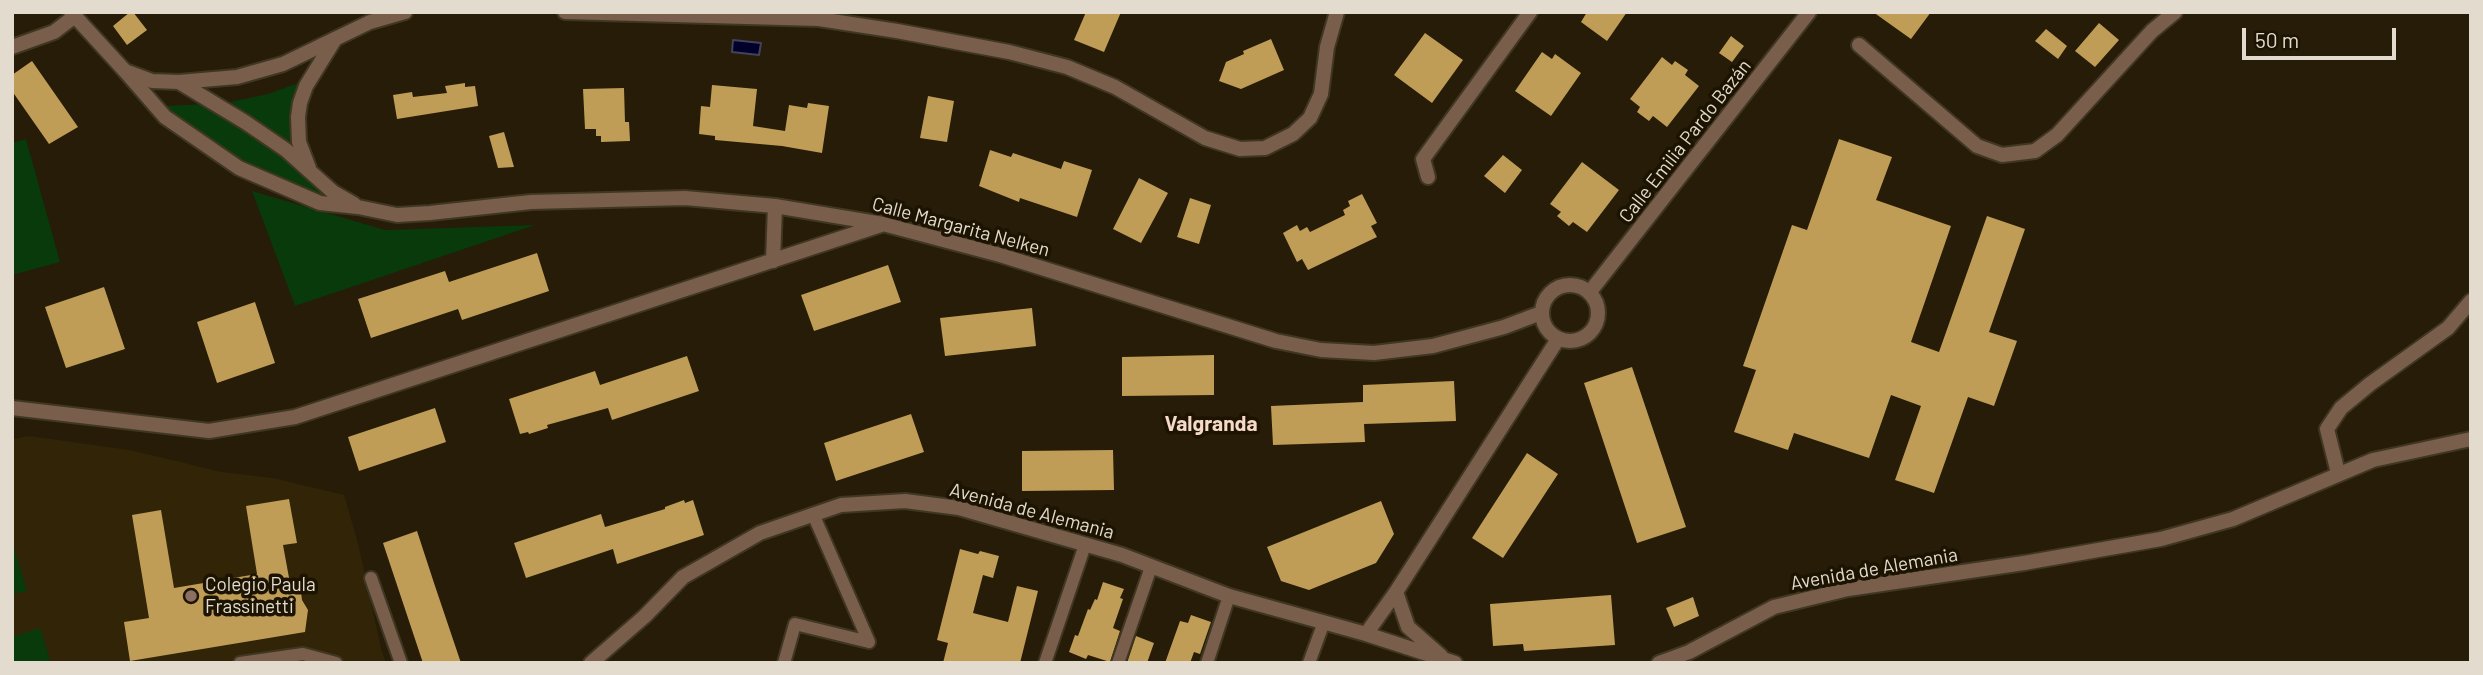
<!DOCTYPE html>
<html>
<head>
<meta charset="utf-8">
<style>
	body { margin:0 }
	#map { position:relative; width:2483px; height:675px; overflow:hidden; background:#261c07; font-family:Barlow,sans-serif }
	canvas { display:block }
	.frame { position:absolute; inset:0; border:14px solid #e2dbce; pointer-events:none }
	.scale { position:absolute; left:2242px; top:28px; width:154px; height:32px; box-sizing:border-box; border:4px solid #e2dbce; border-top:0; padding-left:9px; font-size:21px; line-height:24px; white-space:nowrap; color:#e2dbce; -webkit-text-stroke:5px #1c1301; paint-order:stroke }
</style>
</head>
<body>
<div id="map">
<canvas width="2483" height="675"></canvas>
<div class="frame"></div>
<div class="scale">50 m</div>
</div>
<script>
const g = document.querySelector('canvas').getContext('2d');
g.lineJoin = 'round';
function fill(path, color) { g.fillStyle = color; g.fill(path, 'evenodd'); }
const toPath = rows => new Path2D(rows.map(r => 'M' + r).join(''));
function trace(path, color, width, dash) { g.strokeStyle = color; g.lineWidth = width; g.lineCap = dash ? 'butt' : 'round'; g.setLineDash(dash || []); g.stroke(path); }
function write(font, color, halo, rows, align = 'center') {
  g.font = font + ' Barlow,sans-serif'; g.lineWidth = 7; g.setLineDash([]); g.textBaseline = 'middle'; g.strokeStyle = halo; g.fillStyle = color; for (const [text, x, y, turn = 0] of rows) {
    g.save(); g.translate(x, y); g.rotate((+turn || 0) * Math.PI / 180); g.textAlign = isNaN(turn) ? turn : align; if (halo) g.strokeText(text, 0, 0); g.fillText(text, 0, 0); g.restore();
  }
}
const built = toPath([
	[29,436,130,450,222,472,273,478,344,495,358,543,381,648,386,663,12,663,12,439]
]);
const green = toPath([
	[301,82,295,148,230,102,268,94],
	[204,104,253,133,283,154,333,199,288,182,241,159,204,137,165,106],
	[26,139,60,262,12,275,12,143],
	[252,191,385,230,535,225,295,306],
	[12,541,27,591,12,594],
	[40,628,51,663,12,663,12,637]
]);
const water = toPath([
	[733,40,761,43,759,55,732,52,733,40]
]);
const building = toPath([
	[130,12,133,12,147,30,127,45,113,26],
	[1086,12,1121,12,1104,52,1074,40],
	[1587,12,1627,12,1607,41,1581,22],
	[1873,12,1931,12,1911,39],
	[2099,23,2119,40,2095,67,2075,51],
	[2046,29,2067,46,2058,59,2035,41],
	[1425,33,1463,60,1432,103,1394,75],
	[1731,36,1744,46,1732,62,1719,53],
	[1271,39,1284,70,1241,89,1219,81,1226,62,1244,54,1243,51],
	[1542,52,1552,59,1555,54,1581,73,1551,116,1515,91],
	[1662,57,1672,65,1675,61,1688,70,1685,75,1699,86,1667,127,1653,116,1649,121,1637,112,1640,107,1630,99],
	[32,61,78,127,49,144,12,91,12,75],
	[465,83,465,87,475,86,478,106,397,119,393,95,412,92,413,97,447,93,445,86],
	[712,85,757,89,753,126,785,131,789,105,807,108,808,103,829,106,822,153,782,146,715,140,715,136,699,134,701,106,710,107],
	[624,88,625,122,629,122,630,141,601,142,601,136,596,136,596,129,585,129,583,89],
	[928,96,954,101,947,142,920,138],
	[504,132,514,167,498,168,489,136],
	[1839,139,1892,157,1876,200,1951,226,1911,342,1939,352,1987,216,2025,229,1989,332,2017,341,1994,406,1968,397,1934,493,1895,480,1921,406,1891,395,1869,458,1794,433,1788,450,1734,432,1756,370,1743,366,1792,225,1807,230],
	[990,150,1011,157,1013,153,1061,169,1064,161,1092,170,1077,217,1020,198,1019,202,979,186],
	[1503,155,1522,170,1505,193,1484,176],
	[1582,162,1619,190,1587,232,1573,222,1569,226,1557,216,1561,212,1550,204],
	[1139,178,1168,193,1141,243,1113,229],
	[1362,194,1377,223,1371,226,1377,237,1308,270,1302,259,1297,262,1283,233,1297,225,1300,231,1307,227,1310,232,1345,215,1343,210,1350,206,1348,201],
	[1190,198,1211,205,1199,244,1177,237],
	[537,253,549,291,462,320,458,309,371,338,358,299,445,271,449,282],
	[888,265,901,302,814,331,801,295],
	[104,287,125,349,66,368,45,307],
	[255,302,275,363,217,383,197,322],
	[1032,308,1036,346,945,356,940,318],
	[1214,355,1214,395,1122,396,1122,357],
	[687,356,699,391,612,420,608,408,547,425,548,428,529,434,528,432,520,434,509,399,595,371,600,385],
	[1632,367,1686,527,1637,543,1584,383],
	[1454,381,1456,421,1364,424,1365,442,1273,445,1271,406,1363,402,1363,385],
	[435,408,446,442,359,471,348,437],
	[911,414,924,452,836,481,824,443],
	[1113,450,1114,490,1022,491,1022,451],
	[1527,453,1558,474,1503,558,1472,538],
	[289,499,297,543,283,545,292,594,301,592,302,600,308,610,305,632,130,661,124,622,149,618,132,515,161,510,174,588,257,574,246,506],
	[684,500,685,503,693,500,704,535,617,564,613,549,526,578,514,543,601,514,605,527,665,509,665,507],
	[1381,501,1394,534,1376,563,1309,590,1281,581,1267,547],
	[417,531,434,583,461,663,423,663,383,543],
	[960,549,978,554,980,551,999,556,993,578,983,575,973,613,1008,622,1017,586,1038,591,1020,663,943,663,948,643,937,640],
	[1103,582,1124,589,1120,598,1123,599,1113,628,1120,631,1110,662,1088,655,1086,659,1069,652,1075,635,1078,636,1088,609,1090,610,1095,599,1097,600],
	[1611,595,1615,645,1524,651,1523,644,1493,646,1490,604],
	[1693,597,1699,616,1674,627,1666,608],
	[1191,615,1211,622,1200,654,1194,652,1190,663,1165,663,1180,621,1188,623],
	[1136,636,1154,643,1147,663,1127,663]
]);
const service = toPath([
	[371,578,401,663],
	[240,663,303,654,336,663],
	[784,663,795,624,869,642,813,514],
	[1045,663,1085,545],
	[1118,663,1151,567],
	[1207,663,1229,596],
	[1309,663,1324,622]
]);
const minor = toPath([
	[1859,45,1977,146,2002,155,2035,151,2057,135,2152,31,2175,12],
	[12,47,54,32,75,16],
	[125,71,165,117,239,168,320,203,358,207,397,215,430,213,531,202,685,198,775,206,883,224,1000,255,1276,341,1321,350,1374,353,1433,346,1504,327,1541,313],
	[179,82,245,122,286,150,333,192,354,204],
	[309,168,299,142,298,117,300,103,306,86,335,39],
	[1428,177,1423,159,1530,12],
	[773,261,775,206],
	'1542 313a28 28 0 1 1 56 0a28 28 0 1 1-56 0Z',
	[1589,293,1809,12],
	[12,408,209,431,295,417,881,225],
	[2338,473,2327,429,2341,408,2370,384,2448,328,2471,301],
	[1396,592,1408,627,1441,656],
	[1366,634,1396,592,1558,339],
	[591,663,645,616,683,577,760,533,841,505,905,501,959,508,1122,555,1229,596,1366,634,1455,663],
	[1659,663,1689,652,1774,607,1848,589,2024,563]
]);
const tertiary = toPath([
	[71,12,125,71,152,81,179,82,237,77,283,64,370,22,405,12],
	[565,12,819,19,897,31,1009,52,1067,67,1115,87,1205,138,1240,149,1265,148,1293,134,1310,118,1321,94,1327,47,1337,12],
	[2024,563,2161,539,2233,519,2373,460,2471,439]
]);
const markers = [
	[191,596,7,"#8d6e63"]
];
const streetNames = [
	["Calle Emilia Pardo Bazán",1685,141,-52],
	["Calle Margarita Nelken",961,227,15],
	["Avenida de Alemania",1032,511,15],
	["Avenida de Alemania",1874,569,-10]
];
const poiNames = [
	["Colegio Paula",205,585],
	["Frassinetti",205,607]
];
const neighbourhoodNames = [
	["Valgranda",1211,424]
];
fill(built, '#312407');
fill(green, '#083a0b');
fill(water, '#00002a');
trace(water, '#44425b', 2);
fill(building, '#bf9d57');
trace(service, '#403723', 16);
trace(minor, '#403723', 18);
trace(tertiary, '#403723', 18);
trace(service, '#795e4c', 12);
trace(minor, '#795e4c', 14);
trace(tertiary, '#795e4c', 14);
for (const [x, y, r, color] of markers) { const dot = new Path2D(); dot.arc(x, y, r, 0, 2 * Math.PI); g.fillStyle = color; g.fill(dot); trace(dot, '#1c1301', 2.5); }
write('19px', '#e2dbce', '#1c1301', streetNames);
write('19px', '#e2dbce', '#1c1301', poiNames, 'left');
write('bold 21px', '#f6dac7', '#1c1301', neighbourhoodNames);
</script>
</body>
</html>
